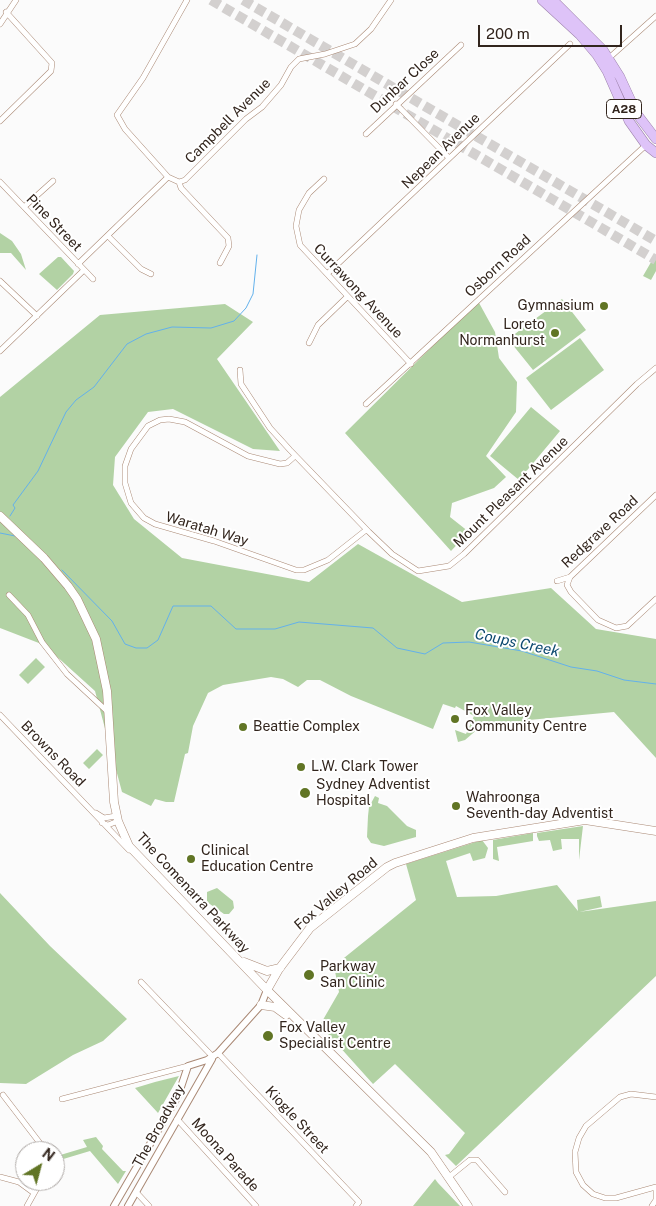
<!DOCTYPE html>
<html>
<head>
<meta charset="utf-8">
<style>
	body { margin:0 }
	#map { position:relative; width:656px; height:1206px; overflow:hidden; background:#fbfbfb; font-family:"Public Sans",sans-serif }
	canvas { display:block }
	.north { position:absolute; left:15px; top:1141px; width:50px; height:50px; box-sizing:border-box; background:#fff; border:1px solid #ada8a5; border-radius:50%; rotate:37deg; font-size:14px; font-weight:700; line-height:20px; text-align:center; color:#32251d }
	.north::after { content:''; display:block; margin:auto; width:18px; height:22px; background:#617525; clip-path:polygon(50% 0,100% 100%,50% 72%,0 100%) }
	.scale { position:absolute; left:478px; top:25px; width:144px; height:22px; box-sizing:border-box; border:2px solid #32251d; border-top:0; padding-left:6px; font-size:15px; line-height:18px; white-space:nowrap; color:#32251d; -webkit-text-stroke:4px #fff; paint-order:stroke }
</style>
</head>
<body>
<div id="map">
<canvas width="656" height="1206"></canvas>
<div class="north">N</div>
<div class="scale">200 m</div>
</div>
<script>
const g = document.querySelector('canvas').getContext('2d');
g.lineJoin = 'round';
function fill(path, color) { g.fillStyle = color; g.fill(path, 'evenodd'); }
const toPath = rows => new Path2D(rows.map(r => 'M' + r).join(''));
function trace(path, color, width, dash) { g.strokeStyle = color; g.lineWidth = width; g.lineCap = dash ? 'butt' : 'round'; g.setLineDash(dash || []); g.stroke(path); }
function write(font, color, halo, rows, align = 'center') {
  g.font = font + ' "Public Sans",sans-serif'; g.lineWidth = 4; g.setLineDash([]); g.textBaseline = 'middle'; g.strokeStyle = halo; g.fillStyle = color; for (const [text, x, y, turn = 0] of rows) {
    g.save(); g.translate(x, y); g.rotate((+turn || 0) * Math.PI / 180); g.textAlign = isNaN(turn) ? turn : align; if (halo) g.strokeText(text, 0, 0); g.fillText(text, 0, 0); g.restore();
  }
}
const green = toPath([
	[0,233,12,241,21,254,26,270,11,253,0,253],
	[58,257,61,257,74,271,73,274,57,290,39,274],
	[654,257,656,259,656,271,651,280,643,276],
	[562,299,586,330,533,370,508,339],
	[478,301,495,332,499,358,517,382,516,412,486,456,506,477,494,488,452,503,450,517,469,532,451,551,345,433],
	[225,304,253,322,217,359,280,451,253,449,173,409,148,412,115,457,113,485,134,519,182,558,309,582,358,544,462,602,551,588,596,629,656,639,656,758,614,712,529,720,529,723,513,726,479,728,465,740,458,742,455,730,466,734,474,716,456,706,455,708,443,704,433,729,351,696,320,680,307,680,298,687,283,679,271,677,223,685,208,693,193,726,188,753,185,754,174,802,166,802,155,799,151,806,122,792,95,691,44,645,0,628,0,397,100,315],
	[580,338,604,370,551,410,526,378],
	[531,407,560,431,519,480,490,456],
	[36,658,45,667,28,684,19,675],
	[97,749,103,755,89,769,83,763],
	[375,796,379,798,378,803,387,806,407,826,416,830,416,837,384,846,371,843,367,837,368,816,369,807],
	[583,826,579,860,579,839,561,839,562,849,553,851,550,840,539,841,537,836,537,833],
	[533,833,533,841,497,847,499,861,493,859,493,840],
	[482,840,488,848,485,858,473,861,470,853,446,861,457,897,496,896,557,885,578,911,577,900,600,896,602,907,579,912,656,901,656,976,456,1166,445,1155,449,1154,465,1133,395,1064,373,1084,320,1025,339,992,334,966,416,900,406,864],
	[217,888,233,901,234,908,229,914,224,914,207,902,207,892],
	[0,893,50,946,127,1019,103,1041,73,1055,26,1084,0,1083],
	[179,1076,158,1113,135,1088,155,1082],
	[96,1137,103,1146,102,1149,123,1171,126,1171,118,1184,90,1151,60,1160,57,1156,87,1147,83,1140],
	[435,1179,438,1183,460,1206,413,1206]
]);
const stream = toPath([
	[10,516,15,508,13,505,38,471,66,412,76,400,94,387,127,344,146,334,172,327,211,328,234,321,246,308,253,294,257,255],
	[0,533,15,536],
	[22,542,39,558],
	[62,570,112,621,125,644,136,648,147,648,158,640,173,606,211,606,236,629,275,629,299,622,373,628,397,648,425,654,443,643,469,642,522,651,571,667,597,671,624,680,656,684]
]);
const motorwayTunnel = toPath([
	[211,0,656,260],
	[243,0,656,241]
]);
const minor = toPath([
	[187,0,143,78,117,115,125,129,168,177,179,182,185,180,246,119,262,107,281,85,291,67,299,59,325,54,355,44,371,29,391,0],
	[0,24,16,0],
	[609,58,656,16],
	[396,104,449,158],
	[0,121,51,71,52,63,6,12],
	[366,134,461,45],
	[324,179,309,193,299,210,296,226,300,245,411,364],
	[0,182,93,279],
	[179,182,181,188,228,238,229,246,220,263],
	[24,207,53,181],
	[108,236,141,269,151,274],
	[78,264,168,177],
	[327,274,570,44],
	[0,281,37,316],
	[309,343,318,325,347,297],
	[0,351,84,270],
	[240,370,241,384,270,428,290,450,369,532,392,554,418,571,449,566,464,554,637,384,656,368],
	[366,404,646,145],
	[295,456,287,463,280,464,248,456,185,422,169,419,160,420,148,426,131,449,125,466,125,483,131,503,144,518,155,524,214,541,296,570,304,570,328,560,366,530],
	[570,577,567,585,571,592,598,620,616,628,627,626,656,599],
	[557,581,570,577,656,495],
	[9,595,28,615,42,642,67,674,109,713],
	[0,715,129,850],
	[96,813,104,818,116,816],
	[102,823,108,825,118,821],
	[141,982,213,1057],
	[218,1053,359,1202,356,1206],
	[3,1095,46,1151],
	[656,1097,631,1094,620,1097,586,1126,579,1138,575,1152,576,1172,583,1185,593,1194,605,1198,616,1198,656,1187],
	[62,1099,188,1066],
	[177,1119,256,1206],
	[0,1177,19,1182,34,1193],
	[449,1177,470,1160,477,1160,505,1192],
	[136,1192,149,1206],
	[27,1206,41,1181],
	[652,1206,656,1200,656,1190]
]);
const tertiary = toPath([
	[114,1206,178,1096,188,1066,207,1060,218,1053,261,1005,267,990],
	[128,1206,212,1059]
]);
const secondary = toPath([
	[0,516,44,558,68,586,77,599,96,639,107,691,114,802,118,821,129,846,267,990,431,1152,468,1206],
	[244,962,267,971,280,968],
	[267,990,279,969,310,928,387,867,395,863,473,838,585,820,656,831],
	[261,1005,275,1007,286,1015]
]);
const trunk = toPath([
	[542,0,580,35,597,55,607,71,629,121,646,145,656,153],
	[553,0,603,50,620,77,637,114,656,139]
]);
const markers = [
	[604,306,5,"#617525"],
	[555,333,5,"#617525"],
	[455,719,5,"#617525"],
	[243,727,5,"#617525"],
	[301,767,5,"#617525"],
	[305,793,6,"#617525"],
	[456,806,5,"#617525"],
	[191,859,5,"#617525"],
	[309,975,6,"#617525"],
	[268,1036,6,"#617525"]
];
const shields = [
	[624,109,35]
];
const shieldNames = [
	["A28",624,109]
];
const streetNames = [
	["Dunbar Close",405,81,-43],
	["Campbell Avenue",228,121,-45],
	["Nepean Avenue",441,151,-44],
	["Pine Street",54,223,46],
	["Osborn Road",498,266,-43],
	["Currawong Avenue",358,291,47],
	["Mount Pleasant Avenue",511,492,-44],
	["Waratah Way",207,529,17],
	["Redgrave Road",600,532,-43],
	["Browns Road",53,754,46],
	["The Comenarra Parkway",193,893,47],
	["Fox Valley Road",336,894,-40],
	["Kiogle Street",297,1120,47],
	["The Broadway",159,1126,-61],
	["Moona Parade",225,1155,48]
];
const poiNames = [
	["Gymnasium",594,306,"right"],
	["Loreto",545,325,"right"],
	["Normanhurst",545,341,"right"],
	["Fox Valley",465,711],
	["Community Centre",465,727],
	["Beattie Complex",253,727],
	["L.W. Clark Tower",311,767],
	["Sydney Adventist",316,785],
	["Hospital",316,801],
	["Wahroonga",466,798],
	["Seventh-day Adventist",466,814],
	["Clinical",201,851],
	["Education Centre",201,867],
	["Parkway",320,967],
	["San Clinic",320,983],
	["Fox Valley",279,1028],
	["Specialist Centre",279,1044]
];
const waterNames = [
	["Coups Creek",517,643,12]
];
fill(green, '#b2d2a4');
trace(stream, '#63b1eb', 1);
trace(motorwayTunnel, '#d3d0cf', 10, [10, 5]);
trace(minor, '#aa8975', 6);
trace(tertiary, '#aa8975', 8);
trace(secondary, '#aa8975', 9);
trace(trunk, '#9d82ab', 10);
trace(minor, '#fff', 5);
trace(tertiary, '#fff', 6);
trace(secondary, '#fff', 8);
trace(trunk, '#dec3f8', 9);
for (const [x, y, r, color] of markers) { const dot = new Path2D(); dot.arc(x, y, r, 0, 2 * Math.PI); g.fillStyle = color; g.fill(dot); trace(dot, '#fff', 2); }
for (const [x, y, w] of shields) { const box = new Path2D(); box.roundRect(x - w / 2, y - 9.5, w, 19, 4); g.fillStyle = '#fff'; g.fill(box); trace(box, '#32251d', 1); }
write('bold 12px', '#32251d', null, shieldNames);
write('14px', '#32251d', '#fff', streetNames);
write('14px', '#32251d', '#fff', poiNames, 'left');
write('italic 15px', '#0e4a70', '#fff', waterNames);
</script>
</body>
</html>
